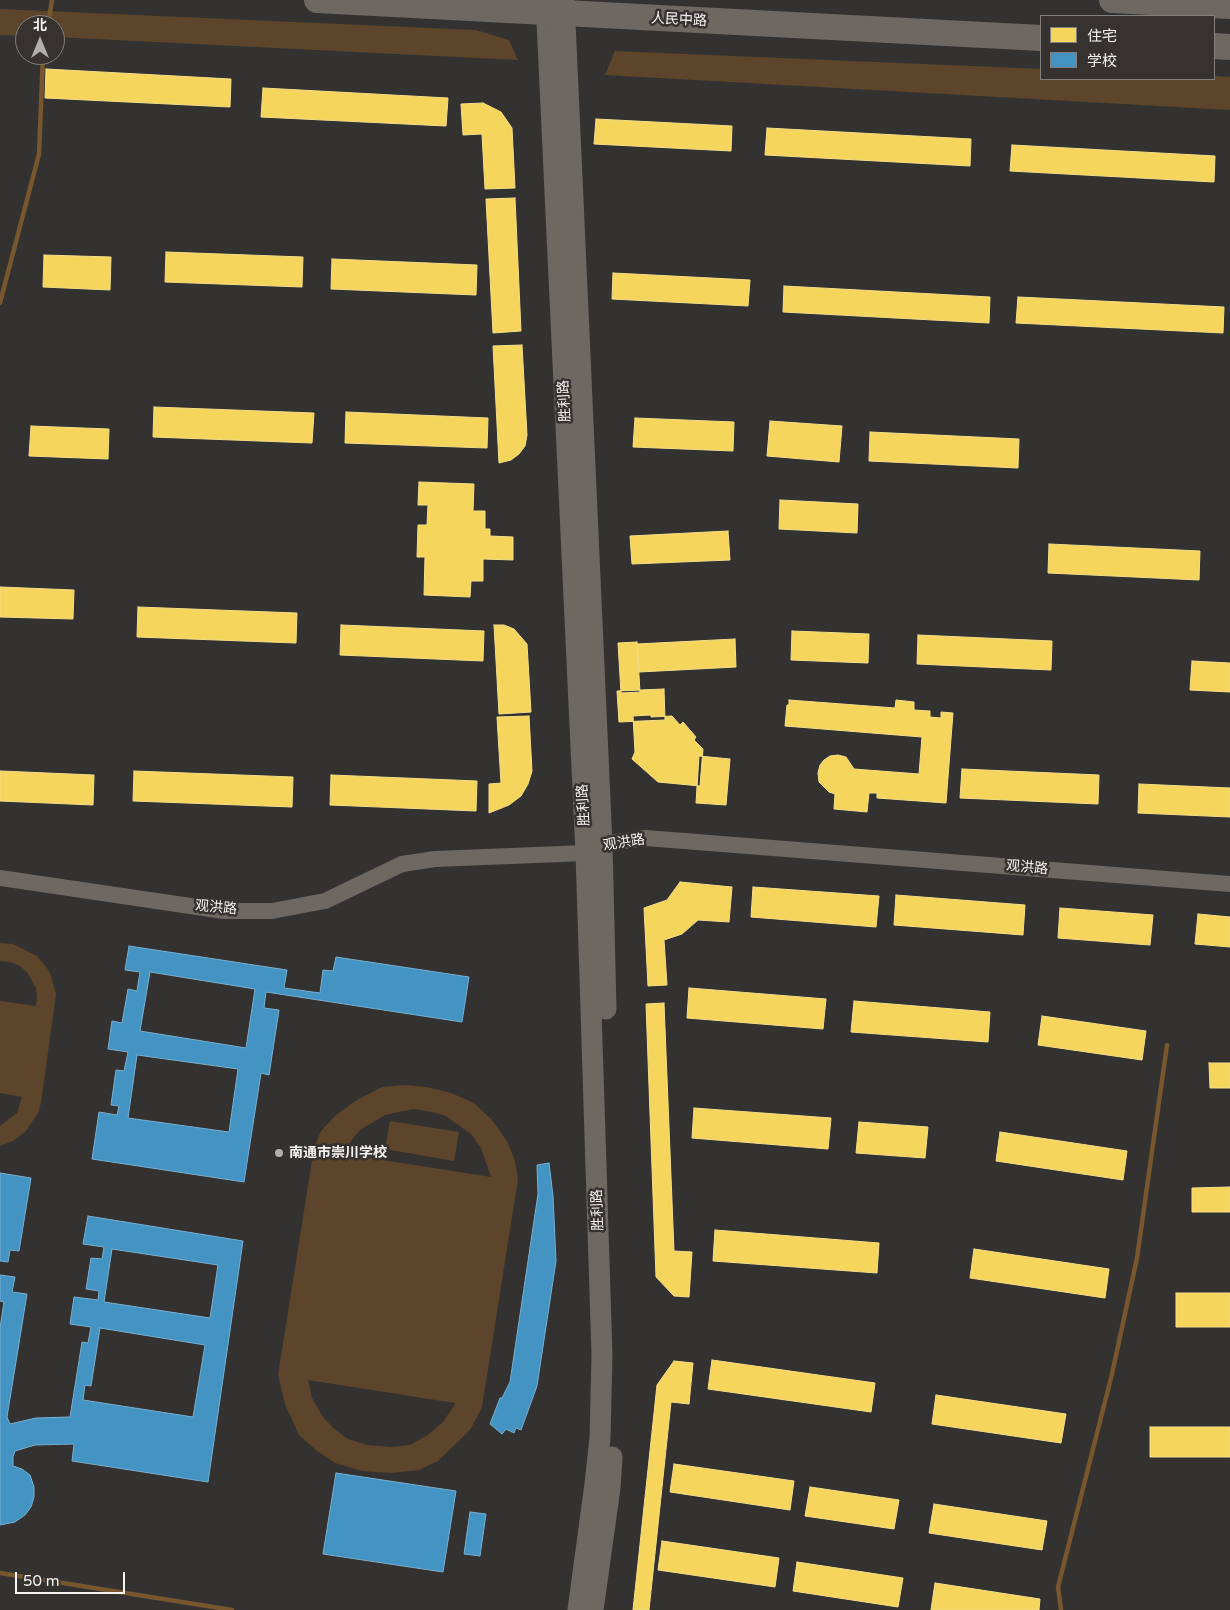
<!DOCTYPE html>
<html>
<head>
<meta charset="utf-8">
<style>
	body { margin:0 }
	#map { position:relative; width:1230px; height:1610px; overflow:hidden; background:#343230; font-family:"Varela Round","Noto Sans SC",sans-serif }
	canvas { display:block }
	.legend { position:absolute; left:1040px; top:15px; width:175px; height:65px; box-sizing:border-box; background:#35322f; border:1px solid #82807d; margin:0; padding:6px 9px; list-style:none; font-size:15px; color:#f6f4f2 }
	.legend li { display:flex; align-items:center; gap:10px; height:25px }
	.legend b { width:25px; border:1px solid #82807d }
	.north { position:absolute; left:15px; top:15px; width:50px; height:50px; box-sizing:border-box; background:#35322f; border:1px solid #82807d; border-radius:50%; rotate:0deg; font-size:14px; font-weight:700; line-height:20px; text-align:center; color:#f6f4f2 }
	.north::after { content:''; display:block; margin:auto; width:18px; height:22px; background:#b2b0ae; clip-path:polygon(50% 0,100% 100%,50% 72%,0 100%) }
	.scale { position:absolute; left:15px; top:1572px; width:110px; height:22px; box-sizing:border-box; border:2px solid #f6f4f2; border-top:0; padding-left:6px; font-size:15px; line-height:18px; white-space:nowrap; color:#f6f4f2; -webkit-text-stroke:4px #35322f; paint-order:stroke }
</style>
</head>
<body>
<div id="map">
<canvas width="1230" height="1610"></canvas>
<ul class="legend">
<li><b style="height:14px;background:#f6d55c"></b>住宅</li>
<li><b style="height:14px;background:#4393c3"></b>学校</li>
</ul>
<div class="north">北</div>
<div class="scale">50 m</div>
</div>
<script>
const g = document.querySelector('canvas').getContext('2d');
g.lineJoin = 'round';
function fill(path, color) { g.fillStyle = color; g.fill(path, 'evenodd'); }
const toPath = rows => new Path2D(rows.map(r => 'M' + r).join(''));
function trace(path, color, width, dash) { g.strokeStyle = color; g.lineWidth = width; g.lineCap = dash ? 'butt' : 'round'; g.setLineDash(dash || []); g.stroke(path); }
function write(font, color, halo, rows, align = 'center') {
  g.font = font + ' "Varela Round","Noto Sans SC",sans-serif'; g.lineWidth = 5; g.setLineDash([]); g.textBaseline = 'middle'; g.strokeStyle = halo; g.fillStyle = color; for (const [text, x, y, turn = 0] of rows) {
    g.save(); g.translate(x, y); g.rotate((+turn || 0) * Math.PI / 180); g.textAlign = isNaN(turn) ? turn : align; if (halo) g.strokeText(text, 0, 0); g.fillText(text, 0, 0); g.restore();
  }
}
const green = toPath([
	[0,9,476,30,509,40,518,60,55,37,55,25,25,25,25,36,0,35],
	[615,51,1041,69,1041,79,1214,79,1214,76,1230,77,1230,110,605,75],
	[0,943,13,944,37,956,47,968,51,976,56,994,41,1103,38,1113,25,1132,13,1141,0,1146,0,1126,17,1113,22,1097,0,1093,0,1001,36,1006,37,997,36,988,27,972,20,966,10,962,0,961],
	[405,1085,427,1087,451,1093,474,1103,492,1120,507,1141,515,1161,518,1179,482,1407,470,1430,438,1461,419,1470,391,1473,362,1471,335,1463,317,1451,299,1435,285,1404,278,1375,314,1148,321,1131,336,1115,357,1100,382,1087],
	[413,1109,432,1112,446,1116,471,1134,481,1148,491,1177,344,1154,351,1141,360,1130,385,1115],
	[308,1380,455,1403,455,1404,443,1422,428,1435,410,1445,391,1447,367,1445,348,1439,333,1428,323,1417,312,1398],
	[390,1121,459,1132,454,1161,385,1149]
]);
const homes = toPath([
	[46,69,231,79,230,107,45,98,46,69],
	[263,88,448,98,446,126,261,117,263,88],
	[483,103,501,112,512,128,515,188,485,189,482,134,463,135,461,104,483,103],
	[596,119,732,126,731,151,594,144,596,119],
	[767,128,971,139,970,166,765,155,767,128],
	[1012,145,1215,156,1214,182,1010,171,1012,145],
	[515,198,521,331,493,333,486,199,515,198],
	[166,252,303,257,302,287,165,282,166,252],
	[44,255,111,257,110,290,43,287,44,255],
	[332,259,477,265,476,295,331,289,332,259],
	[613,273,750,280,748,306,612,299,613,273],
	[784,286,990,297,989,323,783,312,784,286],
	[1018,297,1224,307,1223,333,1016,323,1018,297],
	[522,345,527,435,525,446,519,454,511,460,499,463,493,346,522,345],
	[154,407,314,413,312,443,153,437,154,407],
	[346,412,488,418,487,448,345,443,346,412],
	[635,418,734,422,733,451,633,447,635,418],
	[770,421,842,426,839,462,767,456,770,421],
	[31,426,109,429,108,459,29,456,31,426],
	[870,432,1019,439,1018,468,869,461,870,432],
	[419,482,474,484,473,511,485,511,485,529,490,529,490,536,513,537,513,560,483,559,483,581,471,581,470,597,424,595,425,557,417,557,418,525,427,525,428,505,418,505,419,482],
	[780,500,858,504,857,533,779,529,780,500],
	[728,531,730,560,632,564,630,536,728,531],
	[1049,544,1200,551,1199,580,1048,573,1049,544],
	[0,587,74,590,73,619,0,617,0,587],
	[138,607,297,613,296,643,137,637,138,607],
	[341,625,484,631,483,661,340,655,341,625],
	[494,625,504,625,514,629,527,644,531,712,499,714,494,625],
	[792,631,869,634,868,663,791,660,792,631],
	[918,635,1052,641,1051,670,917,664,918,635],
	[735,639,736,667,639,672,637,644,735,639],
	[637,642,640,692,621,693,618,643,637,642],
	[1192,661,1230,663,1230,692,1190,690,1192,661],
	[664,689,665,720,619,722,617,691,664,689],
	[789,700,895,708,896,700,914,702,914,710,930,711,930,717,941,718,941,712,953,713,946,803,877,798,877,793,869,793,867,812,834,809,835,794,829,792,819,782,818,773,820,765,824,760,830,756,838,755,846,757,854,769,919,774,922,737,785,726,787,705,789,705,789,700],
	[651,715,651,717,672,716,680,725,683,722,696,737,694,740,703,749,700,786,658,782,632,759,635,752,633,716,651,715],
	[529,716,532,771,528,784,521,796,509,805,489,813,489,784,501,783,497,717,529,716],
	[699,756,730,759,726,805,696,803,699,756],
	[962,769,1099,775,1098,804,960,798,962,769],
	[0,771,94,775,93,805,0,801,0,771],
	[134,771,293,777,292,807,133,801,134,771],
	[331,775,477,781,476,811,330,805,331,775],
	[1139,784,1230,788,1230,817,1138,813,1139,784],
	[680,882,732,887,729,922,698,920,682,934,664,940,667,985,648,986,644,908,667,900,680,882],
	[753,887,879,896,876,927,751,917,753,887],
	[896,895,1025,905,1023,935,894,925,896,895],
	[1060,908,1153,915,1150,945,1058,938,1060,908],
	[1198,914,1230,917,1230,947,1195,944,1198,914],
	[689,988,826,999,823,1029,687,1018,689,988],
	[854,1001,990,1012,988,1042,851,1032,854,1001],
	[664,1003,674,1251,692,1252,689,1297,674,1296,656,1277,646,1004,664,1003],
	[1042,1016,1146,1031,1142,1060,1038,1045,1042,1016],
	[1209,1063,1230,1063,1230,1088,1210,1088,1209,1063],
	[694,1108,831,1118,828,1149,692,1138,694,1108],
	[859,1122,928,1127,925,1158,856,1153,859,1122],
	[1000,1132,1127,1151,1123,1180,996,1161,1000,1132],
	[1230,1187,1230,1212,1192,1212,1192,1188,1230,1187],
	[715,1230,879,1243,877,1273,713,1261,715,1230],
	[974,1249,1109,1269,1105,1298,970,1278,974,1249],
	[1176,1293,1230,1293,1230,1327,1176,1327,1176,1293],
	[712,1360,875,1383,871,1412,708,1389,712,1360],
	[674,1361,693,1363,689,1404,671,1402,649,1610,633,1610,657,1385,674,1361],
	[936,1395,1066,1414,1061,1443,932,1424,936,1395],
	[1150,1427,1230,1427,1230,1457,1150,1457,1150,1427],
	[674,1464,794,1481,790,1510,670,1492,674,1464],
	[810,1487,899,1500,894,1529,805,1516,810,1487],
	[934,1504,1047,1521,1042,1550,929,1533,934,1504],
	[662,1541,779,1558,775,1587,658,1570,662,1541],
	[797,1562,903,1578,898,1607,793,1591,797,1562],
	[935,1583,1040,1599,1039,1610,931,1610,935,1583]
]);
const schools = toPath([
	[129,946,287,970,284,988,320,993,323,970,333,971,336,957,469,977,462,1022,266,992,264,1008,279,1010,269,1075,261,1073,244,1182,92,1159,99,1112,117,1115,119,1106,111,1105,116,1070,124,1071,128,1052,108,1049,112,1021,122,1023,128,989,137,991,140,972,125,970,129,946],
	[150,972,255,989,246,1048,140,1031,150,972],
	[137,1055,238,1069,229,1132,128,1118,137,1055],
	[549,1163,553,1196,556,1261,537,1386,521,1430,516,1428,514,1433,506,1429,502,1434,490,1424,500,1398,502,1398,510,1382,538,1194,537,1165,549,1163],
	[0,1173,31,1178,19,1251,10,1250,8,1262,0,1261,0,1173],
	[88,1216,243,1241,208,1482,72,1461,74,1444,35,1445,15,1451,13,1457,13,1466,22,1469,30,1475,34,1487,34,1497,31,1507,25,1515,15,1522,0,1525,0,1328,4,1302,0,1301,0,1275,15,1277,12,1292,27,1294,7,1417,10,1424,36,1418,70,1417,82,1342,88,1343,91,1327,70,1324,74,1297,98,1300,99,1291,86,1289,91,1258,102,1259,104,1247,83,1244,88,1216],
	[112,1249,218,1265,210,1318,104,1302,112,1249],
	[100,1328,205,1345,193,1417,83,1400,85,1385,91,1386,100,1328],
	[336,1473,456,1491,443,1572,323,1554,336,1473],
	[470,1512,486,1514,480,1556,464,1554,470,1512]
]);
const stream = toPath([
	[48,25,52,0],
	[0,303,39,154,43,55],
	[0,1573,232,1610],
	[1061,1610,1058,1587,1112,1374,1137,1258,1167,1045]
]);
const minor = toPath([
	[0,878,224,911,272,911,325,901,402,864,435,859,586,853,602,844,646,838,1230,884]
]);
const tertiary = toPath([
	[546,0,586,853,602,1355,600,1438,595,1484,578,1610],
	[564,0,602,844,606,1009],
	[593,1610,610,1488,612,1457]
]);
const primary = toPath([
	[317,0,1041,38],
	[1112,0,1230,6],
	[1214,46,1230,47]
]);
const markers = [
	[279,1153,5,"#b2b0ae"]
];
const streetNames = [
	["人民中路",679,20,3],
	["胜利路",565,401,-93],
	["胜利路",584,805,-93],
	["观洪路",624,843,-9],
	["观洪路",1027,868,5],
	["观洪路",216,908,5],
	["胜利路",598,1210,-92]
];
const poiNames = [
	["南通市崇川学校",289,1153]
];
fill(green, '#5c452b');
fill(homes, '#f6d55c');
trace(homes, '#f6de89', 1);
fill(schools, '#4393c3');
trace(schools, '#79b0d1', 1);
trace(stream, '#78562e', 4.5);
trace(minor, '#6d6862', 16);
trace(tertiary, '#6d6862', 21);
trace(primary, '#6e6862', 26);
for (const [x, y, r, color] of markers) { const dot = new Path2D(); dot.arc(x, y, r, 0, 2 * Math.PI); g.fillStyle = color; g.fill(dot); trace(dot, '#35322f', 2); }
write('14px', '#f6f4f2', '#35322f', streetNames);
write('bold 14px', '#f6f4f2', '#35322f', poiNames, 'left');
</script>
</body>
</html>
